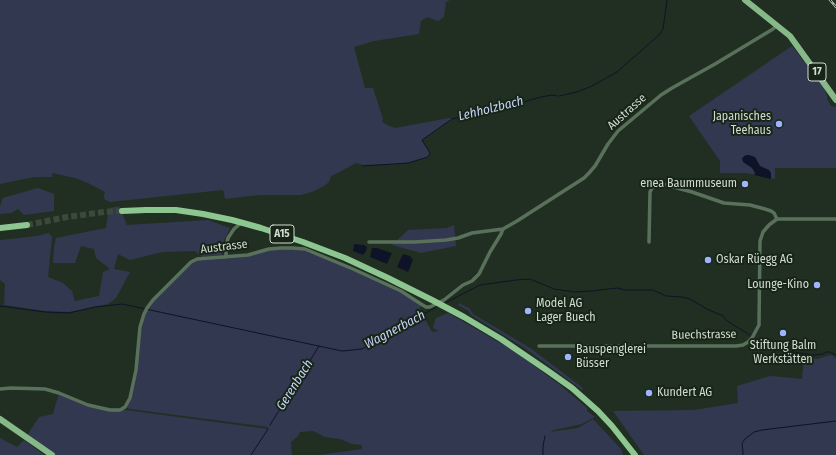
<!DOCTYPE html>
<html>
<head>
<meta charset="utf-8">
<style>
	body { margin:0 }
	canvas { display:block; background:#202f21 }
</style>
</head>
<body>
<canvas width="836" height="455"></canvas>
<script>
const g = document.querySelector('canvas').getContext('2d');
g.lineJoin = 'round';
function fill(path, color) { g.fillStyle = color; g.fill(path, 'evenodd'); }
const toPath = rows => new Path2D(rows.map(r => 'M' + r).join(''));
function trace(path, color, width, dash) { g.strokeStyle = color; g.lineWidth = width; g.lineCap = dash ? 'butt' : 'round'; g.setLineDash(dash || []); g.stroke(path); }
function write(font, color, halo, rows, align = 'center') {
  g.font = font + ' "Fira Sans Condensed",sans-serif'; g.lineWidth = 4; g.setLineDash([]); g.textBaseline = 'middle'; g.strokeStyle = halo; g.fillStyle = color; for (const [text, x, y, turn = 0] of rows) {
    g.save(); g.translate(x, y); g.rotate((+turn || 0) * Math.PI / 180); g.textAlign = isNaN(turn) ? turn : align; if (halo) g.strokeText(text, 0, 0); g.fillText(text, 0, 0); g.restore();
  }
}
const green = toPath([
	[0,0,450,0,446,2,444,17,438,21,427,17,421,21,419,34,374,41,354,47,365,88,373,88,383,119,382,122,389,126,395,128,449,118,452,119,422,140,430,153,428,157,408,163,397,164,364,165,356,163,334,175,331,176,329,182,324,186,312,192,301,195,259,195,225,199,223,190,110,202,104,199,104,196,105,192,88,183,75,178,52,173,52,177,34,177,0,184],
	[792,46,824,88,827,96,827,99,831,106,836,107,836,168,775,168,775,179,747,173,720,173,720,161,689,116],
	[38,188,54,194,54,211,24,215,18,209,11,213,0,214,0,206,3,198],
	[119,206,127,225,208,220,230,228,223,243,222,255,202,257,195,251,162,252,130,260,118,254,114,269,130,272,116,298,108,304,69,312,45,311,4,305,5,284,0,280,0,240,37,236,49,233,52,237,48,277,63,283,72,291,75,301,99,296,103,272,110,269,96,258,94,249,81,246,75,263,53,263,54,247,56,238,106,228,109,208],
	[454,225,456,246,421,253,392,245,408,230,447,228],
	[269,249,305,249,401,291,421,304,420,310,432,332,439,331,433,328,434,323,436,318,448,313,457,318,514,351,559,384,587,408,587,411,595,417,582,424,554,430,550,432,578,428,593,419,621,449,623,455,320,455,362,449,362,445,352,444,340,439,325,437,313,431,300,432,298,436,290,443,291,443,292,455,54,455,26,437,39,417,53,414,59,393,88,405,268,429,268,427,130,409,125,407,130,398,136,370,144,314,147,308,184,269,197,259,248,255],
	[459,303,470,309,473,314,530,348,583,388,582,390,526,349,471,315,469,311,458,305],
	[831,355,836,358,836,455,644,455,613,411,694,410,738,403,737,386,770,376,802,379,804,356,817,359],
	[0,438,17,447,24,440,44,455,0,455]
]);
const water = toPath([
	[746,155,749,155,755,157,760,166,769,170,771,173,771,179,754,175,755,173,752,168,743,162,742,158],
	[354,244,364,245,367,247,366,251,363,255,353,251],
	[372,248,377,248,392,253,387,264,370,257],
	[403,254,410,256,413,260,408,272,397,267]
]);
const stream = toPath([
	[559,96,577,92,592,86,617,72,634,57,660,34,663,29,667,0],
	[363,166,408,163,428,157,430,153,422,140,452,119,509,106,541,97,552,95,557,96],
	[445,303,480,285,516,280,530,279,554,289,575,292,592,291,617,288,625,290,653,290,666,296,682,297,690,299,707,309,723,316,727,321,750,335],
	[0,306,45,312,69,313,95,307,122,304,342,351,362,349,438,306],
	[756,340,786,351,815,355,823,354,826,352,830,352,836,355],
	[270,425,319,346],
	[251,455,268,429],
	[543,455,543,446,545,436],
	[743,455,743,452,742,443,745,439,754,432,762,430,836,421]
]);
const trunkTunnel = toPath([
	[27,225,67,217,104,212,122,211]
]);
const minor = toPath([
	[369,242,415,242,446,240,458,238,472,233,503,229,517,221,584,178,589,173,595,166,608,144,618,131,661,95,672,88,715,64,773,29,777,25],
	[649,242,650,192,652,188,659,183,692,192,724,203,750,205,765,209,771,211,774,213,777,219],
	[226,257,226,247,228,238,234,229,242,222],
	[539,346,736,346,743,345,748,342,752,338,759,325,760,241,763,232,769,225,777,219,836,219],
	[0,389,11,388,45,389,59,393,88,405,110,410,120,410,125,407,130,398,136,370,140,327,144,314,147,308,153,300,191,262,197,259,248,255,269,249,281,248,293,248,305,249,353,269,401,291,421,304,426,307,430,307,444,300,463,285,472,281,479,274,490,252,501,234,503,229]
]);
const primary = toPath([
	[745,0,790,36,836,100],
	[0,419,52,455]
]);
const trunk = toPath([
	[122,211,146,210,176,210,203,214,232,220,261,228,303,242,345,258,388,278,432,300,464,317,501,339,548,371,572,388,598,411,612,426,635,455],
	[0,228,27,225]
]);
const rail = toPath([
	[830,0,836,7]
]);
const markers = [
	[779,124,4,"#9eb4fd"],
	[745,184,4,"#9eb4fd"],
	[708,260,4,"#9eb4fd"],
	[817,285,4,"#9eb4fd"],
	[528,311,4,"#9eb4fd"],
	[783,333,4,"#9eb4fd"],
	[568,357,4,"#9eb4fd"],
	[649,393,4,"#9eb4fd"]
];
const shields = [
	[817,72,18],
	[282,234,24]
];
const shieldNames = [
	["17",817,72],
	["A15",282,234]
];
const streetNames = [
	["Austrasse",627,112,-42],
	["Austrasse",224,247,-7],
	["Buechstrasse",704,335,-1]
];
const poiNames = [
	["Japanisches",771,117,"right"],
	["Teehaus",771,131,"right"],
	["enea Baummuseum",737,184,"right"],
	["Oskar Rüegg AG",716,260],
	["Lounge-Kino",809,285,"right"],
	["Model AG",536,304],
	["Lager Buech",536,318],
	["Stiftung Balm",783,346,"center"],
	["Werkstätten",783,360,"center"],
	["Bauspenglerei",576,350],
	["Büsser",576,364],
	["Kundert AG",657,393]
];
const waterNames = [
	["Lehholzbach",491,109,-14],
	["Wagnerbach",395,330,-28],
	["Gerenbach",295,385,-58]
];
fill(green, '#31384f');
fill(water, '#0e1328');
trace(stream, '#0e1328', 1);
trace(trunkTunnel, '#3b493c', 6, [6, 3]);
trace(minor, '#59715a', 3.5);
trace(primary, '#86b888', 6);
trace(trunk, '#8ec691', 6);
trace(rail, '#a8b3a8', 2.5);
trace(rail, '#172517', 1, [3]);
for (const [x, y, r, color] of markers) { const dot = new Path2D(); dot.arc(x, y, r, 0, 2 * Math.PI); g.fillStyle = color; g.fill(dot); trace(dot, '#172517', 1.5); }
for (const [x, y, w] of shields) { const box = new Path2D(); box.roundRect(x - w / 2, y - 9, w, 18, 3); g.fillStyle = '#172517'; g.fill(box); trace(box, '#d2dbd2', 1); }
write('bold 11px', '#d2dbd2', null, shieldNames);
write('12px', '#d2dbd2', '#172517', streetNames);
write('12px', '#d2dbd2', '#172517', poiNames, 'left');
write('italic 13px', '#c6d3fb', '#172517', waterNames);
</script>
</body>
</html>
